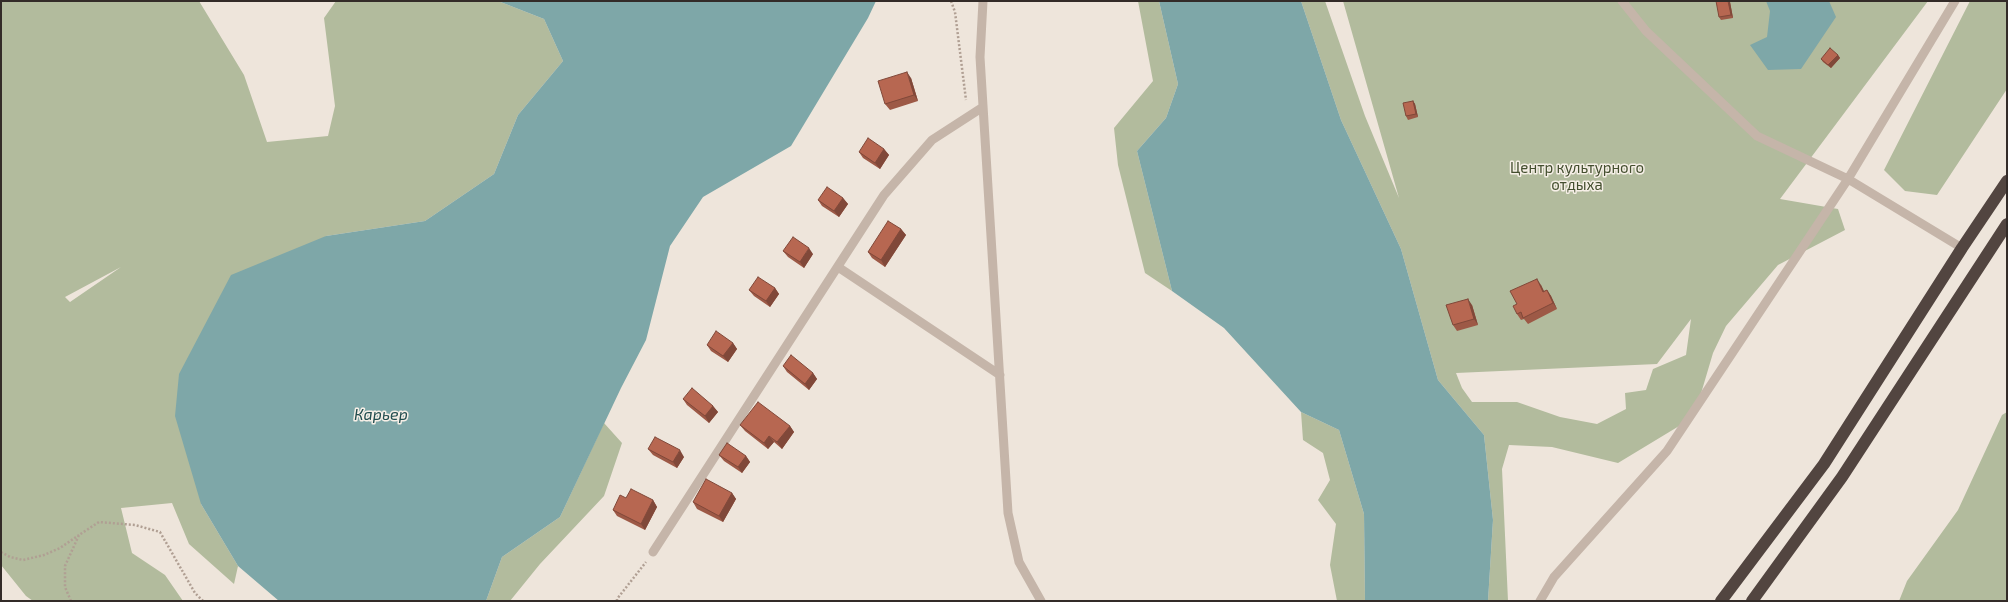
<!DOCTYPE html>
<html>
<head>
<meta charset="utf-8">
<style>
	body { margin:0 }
	#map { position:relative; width:2008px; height:602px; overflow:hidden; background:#eee5db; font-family:"Exo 2",sans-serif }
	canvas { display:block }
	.frame { position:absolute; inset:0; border:2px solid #332b28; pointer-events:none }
</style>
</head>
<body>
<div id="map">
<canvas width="2008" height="602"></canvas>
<div class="frame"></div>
</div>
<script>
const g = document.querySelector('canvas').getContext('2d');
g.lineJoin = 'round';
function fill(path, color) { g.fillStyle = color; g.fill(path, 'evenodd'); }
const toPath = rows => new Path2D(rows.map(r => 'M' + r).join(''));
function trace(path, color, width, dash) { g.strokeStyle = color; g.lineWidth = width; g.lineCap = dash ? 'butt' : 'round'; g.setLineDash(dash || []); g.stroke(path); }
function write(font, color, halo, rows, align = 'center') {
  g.font = font + ' "Exo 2",sans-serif'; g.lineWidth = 3; g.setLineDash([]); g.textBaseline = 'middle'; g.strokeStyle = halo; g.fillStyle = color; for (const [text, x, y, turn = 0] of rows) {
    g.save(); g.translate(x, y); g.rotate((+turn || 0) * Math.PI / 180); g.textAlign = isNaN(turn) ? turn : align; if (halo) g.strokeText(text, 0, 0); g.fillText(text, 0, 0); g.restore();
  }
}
const green = toPath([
	[1,1,199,1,244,75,267,142,328,136,335,106,324,18,336,1,498,1,544,19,563,61,518,115,494,174,425,221,326,236,201,504,238,566,234,584,189,544,172,503,121,508,132,553,165,575,183,601,33,601,26,596,1,565],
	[121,267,70,302,65,297],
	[1138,1,1159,1,1178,84,1166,118,1137,151,1172,291,1145,273,1118,165,1114,128,1153,81],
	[1301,1,1325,1,1365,116,1399,198,1343,1,1928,1,1780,199,1838,209,1845,230,1778,265,1726,326,1713,353,1694,417,1618,463,1552,447,1509,445,1502,469,1508,601,1488,601,1493,520,1484,435,1438,380,1401,249,1341,120],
	[1691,319,1686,355,1653,369,1646,390,1625,393,1626,409,1597,424,1560,417,1517,402,1472,402,1462,388,1456,373,1657,364],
	[1970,1,2007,1,2007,89,1937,195,1905,191,1884,170],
	[1301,412,1339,430,1364,514,1365,601,1337,601,1330,565,1336,524,1318,500,1330,480,1323,453,1303,440],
	[2007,412,2007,601,1899,601,1907,581,1958,510,2002,415],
	[604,423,622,443,604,496,540,564,510,601,486,601,502,557,560,517]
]);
const water = toPath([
	[498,1,876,1,868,18,791,146,703,197,670,246,646,340,621,388,560,517,502,557,486,601,279,601,238,566,201,504,175,416,179,374,231,275,326,236,425,221,494,174,518,115,563,61,544,19],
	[1159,1,1301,1,1341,120,1401,249,1438,380,1484,435,1493,520,1488,601,1365,601,1364,514,1339,430,1301,412,1224,328,1172,291,1137,151,1166,118,1178,84],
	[1766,1,1829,1,1836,17,1801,69,1768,70,1750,45,1767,37,1770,11]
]);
const path = toPath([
	[951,1,955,12,966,100],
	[1,552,10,557,23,560,44,555,60,548,79,535],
	[71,601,65,587,65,566,79,535,99,522,135,525,160,532,195,593,203,601],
	[617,601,617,599,646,562]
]);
const lane = toPath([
	[983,1,980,57,1008,513,1019,562,1041,601],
	[1622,1,1646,31,1757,136,1848,179,1962,248],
	[838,267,1000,375],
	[653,552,884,195,932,140,983,107],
	[1540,601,1554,577,1667,451,1848,179,1955,1]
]);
const highway = toPath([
	[1721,601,1824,464,1962,248,2007,181],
	[1752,601,1842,477,2007,224]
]);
const wall = toPath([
	[1730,2,1733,18,1721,20,1719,17],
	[1838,55,1840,58,1831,68,1823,62,1821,59],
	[911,78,918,101,890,110,885,104],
	[1413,101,1415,104,1418,117,1408,120,1406,116],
	[884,149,889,155,880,169,863,158,859,152],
	[843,198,848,204,839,217,822,206,818,200],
	[901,229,906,235,885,267,872,258,868,252],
	[783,251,813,254,804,268,788,257],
	[1541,285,1544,291,1547,290,1551,296,1557,309,1528,324,1524,319,1521,320,1517,314,1517,304],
	[775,288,779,294,770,307,754,296,749,290],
	[1472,305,1478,325,1457,331,1453,325],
	[733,343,737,349,728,362,711,351,707,345],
	[783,366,813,373,817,379,809,390,787,372],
	[683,399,713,406,718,412,709,423,687,405],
	[740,425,790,426,794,432,782,449,774,442,768,449,745,431],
	[648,449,684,457,677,468,653,455],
	[719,455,746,456,750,462,742,473,724,461],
	[732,493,736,499,723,522,697,509,693,502],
	[626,498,653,500,657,507,645,530,617,516,613,510]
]);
const shadedWall = toPath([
	[1728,1,1729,1,1730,2,1733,18,1731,15],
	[1838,55,1840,58,1831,68,1828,65],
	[907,72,911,78,918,101,914,95],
	[1413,101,1415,104,1418,117,1416,114],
	[884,149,889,155,880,169,875,163],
	[843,198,848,204,839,217,834,211],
	[901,229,906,235,885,267,881,260],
	[809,248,813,254,804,268,800,262],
	[1537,279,1541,285,1547,298,1543,292],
	[775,288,779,294,770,307,766,301],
	[1547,290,1551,296,1557,309,1553,303],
	[1468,299,1472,305,1478,325,1474,319],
	[733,343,737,349,728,362,723,356],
	[813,373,817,379,809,390,805,384],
	[713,406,718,412,709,423,705,416],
	[790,426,794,432,782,449,777,442],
	[769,436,774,442,768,449,764,443],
	[680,450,684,457,677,468,673,462],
	[746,456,750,462,742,473,738,467],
	[732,493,736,499,723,522,719,516],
	[653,500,657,507,645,530,641,524]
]);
const building = toPath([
	[1716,1,1728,1,1731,15,1719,17,1716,1],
	[1830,48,1838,55,1828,65,1821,59,1830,48],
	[907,72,914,95,885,104,878,81,907,72],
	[1413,101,1416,114,1406,116,1403,103,1413,101],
	[868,138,884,149,875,163,859,152,868,138],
	[827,187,843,198,834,211,818,200,827,187],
	[888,221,901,229,881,260,868,252,888,221],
	[793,237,809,248,800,262,783,251,793,237],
	[758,277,775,288,766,301,749,290,758,277],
	[1537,279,1543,292,1547,290,1553,303,1523,318,1521,312,1517,314,1513,306,1517,304,1510,291,1537,279],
	[1468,299,1474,319,1453,325,1446,305,1468,299],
	[716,331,733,343,723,356,707,345,716,331],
	[791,355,813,373,805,384,783,366,791,355],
	[692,388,713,406,705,416,683,399,692,388],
	[758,402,790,426,777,442,769,436,764,443,740,425,758,402],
	[655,437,680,450,673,462,648,449,655,437],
	[727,443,746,456,738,467,719,455,727,443],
	[706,479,732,493,719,516,693,502,706,479],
	[631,489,653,500,641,524,613,510,620,495,626,498,631,489]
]);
const parkNames = [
	["Центр культурного",1577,168],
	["отдыха",1577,185]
];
const waterNames = [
	["Карьер",381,415]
];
fill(green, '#b2bb9d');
fill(water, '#7ea7a8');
trace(path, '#b09f93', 2.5, [2, 2]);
trace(lane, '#c5b5a9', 9);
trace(highway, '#524540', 12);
fill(wall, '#9d5946');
fill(shadedWall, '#804839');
fill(building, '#b76751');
trace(building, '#804839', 1);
write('15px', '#434e2e', '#f6efe7', parkNames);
write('italic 16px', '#224d4f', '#f6efe7', waterNames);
</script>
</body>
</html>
